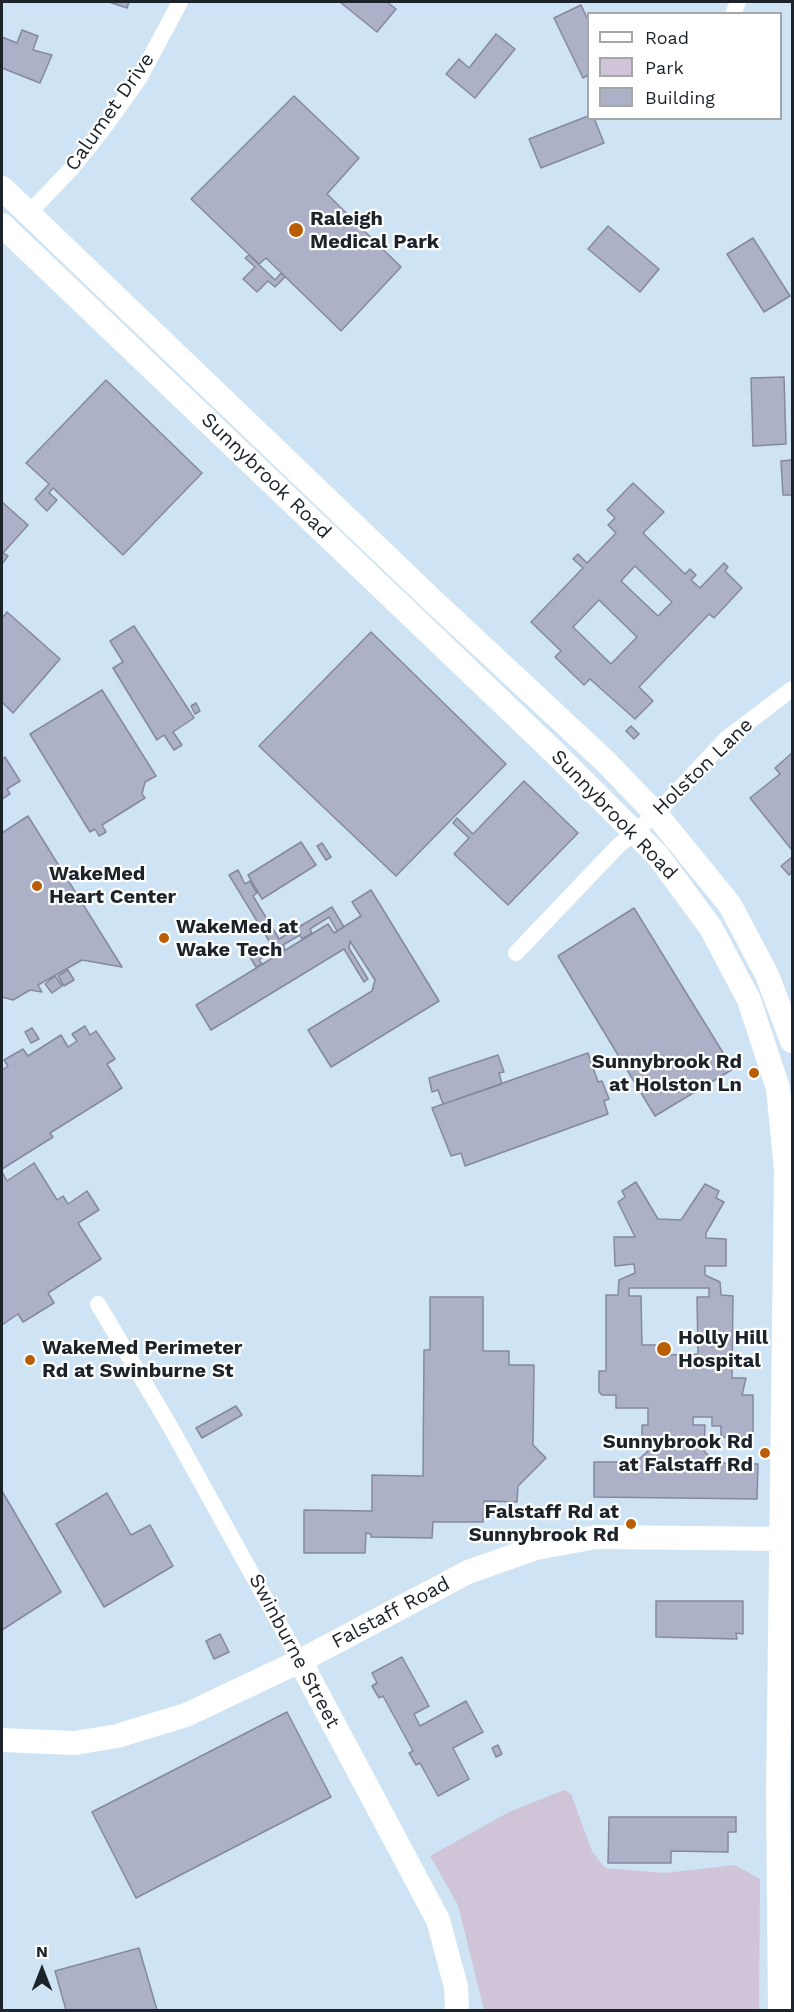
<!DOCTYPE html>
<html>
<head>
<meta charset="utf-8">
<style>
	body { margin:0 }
	#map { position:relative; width:794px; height:2012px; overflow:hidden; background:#cee3f4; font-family:"Work Sans",sans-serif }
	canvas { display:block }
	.frame { position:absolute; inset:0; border:3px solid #1c232a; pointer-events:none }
	.legend { position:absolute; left:587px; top:12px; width:195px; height:108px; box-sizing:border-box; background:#fff; border:2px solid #a4a7aa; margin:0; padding:8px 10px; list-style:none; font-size:18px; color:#1c232a }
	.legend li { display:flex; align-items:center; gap:12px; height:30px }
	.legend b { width:30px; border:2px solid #a4a7aa }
	.north { position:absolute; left:12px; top:1940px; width:60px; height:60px; -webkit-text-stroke:4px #fff; paint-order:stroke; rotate:0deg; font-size:16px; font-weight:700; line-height:24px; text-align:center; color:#1c232a }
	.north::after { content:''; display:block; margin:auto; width:21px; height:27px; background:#1c232a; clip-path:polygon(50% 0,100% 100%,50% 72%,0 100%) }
</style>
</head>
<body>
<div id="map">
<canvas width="794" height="2012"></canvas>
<div class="frame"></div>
<ul class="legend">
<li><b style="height:8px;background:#fff"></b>Road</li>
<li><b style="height:16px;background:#d0c4d8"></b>Park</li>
<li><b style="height:16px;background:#acb1c8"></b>Building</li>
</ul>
<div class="north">N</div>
</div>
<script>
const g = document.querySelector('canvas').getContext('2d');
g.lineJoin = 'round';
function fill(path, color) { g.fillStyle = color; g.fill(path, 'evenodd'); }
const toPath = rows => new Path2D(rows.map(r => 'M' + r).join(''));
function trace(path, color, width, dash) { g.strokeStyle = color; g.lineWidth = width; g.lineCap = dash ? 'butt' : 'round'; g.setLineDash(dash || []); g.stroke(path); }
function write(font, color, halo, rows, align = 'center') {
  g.font = font + ' "Work Sans",sans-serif'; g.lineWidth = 4.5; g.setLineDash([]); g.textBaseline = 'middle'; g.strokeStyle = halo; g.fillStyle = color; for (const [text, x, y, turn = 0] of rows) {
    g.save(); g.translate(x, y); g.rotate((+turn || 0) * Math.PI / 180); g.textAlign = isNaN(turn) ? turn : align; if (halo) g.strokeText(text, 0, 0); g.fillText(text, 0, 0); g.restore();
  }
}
const green = toPath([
	[564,1790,571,1794,592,1851,605,1868,665,1873,735,1865,760,1879,759,2010,484,2010,458,1905,430,1856,509,1812]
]);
const building = toPath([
	[109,2,129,2,127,8,109,2],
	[340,2,387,2,396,9,377,32,340,2],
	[581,5,588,20,588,75,583,78,554,18,581,5],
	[22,30,38,36,33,50,52,55,40,83,2,68,2,37,17,43,22,30],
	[496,34,515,49,475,98,446,74,459,59,469,68,496,34],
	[294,96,359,158,327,194,401,267,341,331,266,258,259,264,191,199,294,96],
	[588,116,588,118,594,118,604,143,541,168,529,139,588,116],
	[608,226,659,269,640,292,588,249,608,226],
	[753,238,790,296,764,312,727,254,753,238],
	[249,255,275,280,281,273,285,277,275,287,268,281,257,292,243,279,255,267,245,258,249,255],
	[784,377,786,444,753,446,751,378,784,377],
	[106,380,202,473,123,555,53,488,49,493,57,500,47,511,35,499,49,484,26,463,106,380],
	[792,460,792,495,783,495,781,461,792,460],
	[633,483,664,512,643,533,685,574,690,569,696,575,691,580,700,588,724,563,728,567,725,571,742,588,714,618,709,614,639,687,653,701,635,719,590,679,584,685,555,657,561,651,531,622,583,568,573,559,578,554,587,563,616,533,608,525,615,518,607,510,633,483],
	[635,566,672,602,658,616,621,581,635,566],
	[599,600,637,637,611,664,573,627,599,600],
	[2,502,28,525,3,553,8,556,2,564,2,502],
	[7,612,60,659,13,713,2,702,2,618,7,612],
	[134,626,194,718,173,732,182,745,174,750,164,735,157,740,113,668,123,662,110,641,134,626],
	[371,632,506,764,396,876,259,746,371,632],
	[102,690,156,776,145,782,142,794,145,798,102,825,106,832,99,836,95,829,90,832,30,734,102,690],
	[196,703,200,711,195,714,191,706,196,703],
	[631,726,639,734,634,739,626,731,631,726],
	[792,753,792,850,750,798,780,774,775,768,792,753],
	[5,757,20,781,7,789,10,794,2,799,2,759,5,757],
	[524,781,578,833,508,905,454,854,469,838,453,823,457,818,473,834,524,781],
	[28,816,122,967,82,960,38,985,42,992,30,990,13,1000,2,997,2,833,28,816],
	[301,842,316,865,262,899,248,875,301,842],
	[322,843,331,857,326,860,317,846,322,843],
	[792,857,792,872,789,875,781,866,792,857],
	[238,870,245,884,250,881,257,893,253,896,279,939,332,907,344,927,337,931,329,917,310,929,312,933,302,939,300,935,283,945,285,949,277,954,274,950,259,960,262,964,256,967,250,957,271,944,229,875,238,870],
	[371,890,439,1001,331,1067,308,1030,372,991,375,980,350,941,349,948,368,979,364,982,344,949,211,1030,196,1005,328,924,334,933,361,916,352,902,371,890],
	[634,908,733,1069,655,1116,558,956,634,908],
	[68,970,74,980,64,986,58,976,68,970],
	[55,976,62,986,52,993,45,984,55,976],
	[85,1026,90,1035,96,1031,115,1059,107,1064,122,1088,50,1133,53,1137,2,1169,2,1070,8,1066,4,1060,23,1049,28,1056,61,1035,68,1047,77,1041,72,1034,85,1026],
	[32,1028,39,1039,31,1043,25,1032,32,1028],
	[588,1053,598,1082,602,1081,609,1099,604,1101,608,1114,465,1166,461,1153,451,1156,432,1108,588,1053],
	[498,1055,504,1072,499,1073,502,1084,443,1104,438,1090,432,1092,429,1078,498,1055],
	[34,1163,57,1200,63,1196,68,1204,87,1191,99,1210,78,1223,101,1259,48,1293,54,1303,23,1322,18,1314,2,1325,2,1172,7,1181,34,1163],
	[636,1182,658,1219,681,1220,705,1184,719,1191,716,1198,724,1202,706,1233,706,1238,726,1239,726,1266,705,1266,705,1275,720,1282,721,1295,733,1296,732,1378,746,1378,742,1395,753,1395,753,1437,721,1437,721,1426,712,1426,712,1417,693,1417,693,1425,705,1425,704,1451,716,1463,758,1464,757,1499,594,1497,594,1462,636,1462,648,1451,647,1439,642,1439,642,1425,648,1425,648,1408,616,1408,616,1395,602,1395,599,1392,599,1371,606,1371,606,1295,618,1295,619,1280,635,1273,634,1264,615,1266,614,1237,635,1237,618,1202,625,1197,622,1191,636,1182],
	[629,1288,709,1288,709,1297,697,1297,698,1354,663,1355,662,1345,642,1345,641,1296,629,1296,629,1288],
	[430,1297,483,1297,483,1351,509,1351,509,1365,534,1365,533,1445,546,1458,518,1486,517,1502,484,1501,483,1522,433,1522,432,1538,371,1537,371,1534,366,1533,365,1553,304,1553,304,1510,372,1511,372,1475,423,1476,424,1350,430,1350,430,1297],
	[236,1406,242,1415,202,1438,196,1428,236,1406],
	[2,1491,61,1592,2,1630,2,1491],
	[107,1493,131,1535,150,1525,173,1566,104,1607,56,1524,107,1493],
	[656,1601,743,1601,743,1634,736,1633,737,1639,656,1637,656,1601],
	[220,1634,229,1652,214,1659,206,1641,220,1634],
	[402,1657,429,1706,414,1714,420,1726,466,1701,483,1732,453,1748,469,1779,438,1796,420,1763,416,1765,409,1753,413,1751,383,1696,379,1698,372,1686,377,1683,372,1673,402,1657],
	[287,1712,331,1797,136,1898,92,1812,287,1712],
	[498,1745,502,1754,496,1757,492,1748,498,1745],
	[609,1817,736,1817,736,1832,728,1832,728,1852,671,1851,671,1863,608,1863,609,1817],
	[139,1948,157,2010,66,2010,55,1971,139,1948]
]);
const street = toPath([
	[733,14,738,2],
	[28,214,72,168,103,129,140,77,180,2],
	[516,953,618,846,656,814,726,739,792,689],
	[98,1304,171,1428,300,1661]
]);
const secondary = toPath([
	[2,188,430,598,606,762,656,814,730,905,767,975,792,1041],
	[2,225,553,751,658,856,711,928,749,1000,778,1088,786,1170,778,1793,780,2010],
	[300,1661,438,1920,456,1987,457,2010],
	[2,1740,75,1743,117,1736,186,1715,300,1661,468,1572,536,1548,596,1537,792,1539]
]);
const markers = [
	[296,230,8,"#b95d07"],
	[37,886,6,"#b95d07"],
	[164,938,6,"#b95d07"],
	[754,1073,6,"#b95d07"],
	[664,1349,8,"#b95d07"],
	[30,1360,6,"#b95d07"],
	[765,1453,6,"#b95d07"],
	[631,1524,6,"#b95d07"]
];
const streetNames = [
	["Calumet Drive",110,112,-55],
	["Sunnybrook Road",266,476,44],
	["Holston Lane",703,767,-44],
	["Sunnybrook Road",614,815,46],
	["Falstaff Road",391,1613,-28],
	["Swinburne Street",294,1651,62]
];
const poiNames = [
	["Raleigh",310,219],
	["Medical Park",310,242],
	["WakeMed",49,874],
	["Heart Center",49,897],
	["WakeMed at",176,927],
	["Wake Tech",176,950],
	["Sunnybrook Rd",742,1062,"right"],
	["at Holston Ln",742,1085,"right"],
	["Holly Hill",678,1338],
	["Hospital",678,1361],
	["WakeMed Perimeter",42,1348],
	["Rd at Swinburne St",42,1371],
	["Sunnybrook Rd",753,1442,"right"],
	["at Falstaff Rd",753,1465,"right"],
	["Falstaff Rd at",619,1512,"right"],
	["Sunnybrook Rd",619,1535,"right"]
];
fill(green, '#d0c4d8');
fill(building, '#acb1c8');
trace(building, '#85899f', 1.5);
trace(street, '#fff', 16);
trace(secondary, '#fff', 24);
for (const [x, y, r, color] of markers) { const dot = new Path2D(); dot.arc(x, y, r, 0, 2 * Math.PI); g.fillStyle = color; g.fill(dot); trace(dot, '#fff', 2); }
write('20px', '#1c232a', '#fff', streetNames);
write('bold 20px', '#1c232a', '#fff', poiNames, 'left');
</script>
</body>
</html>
